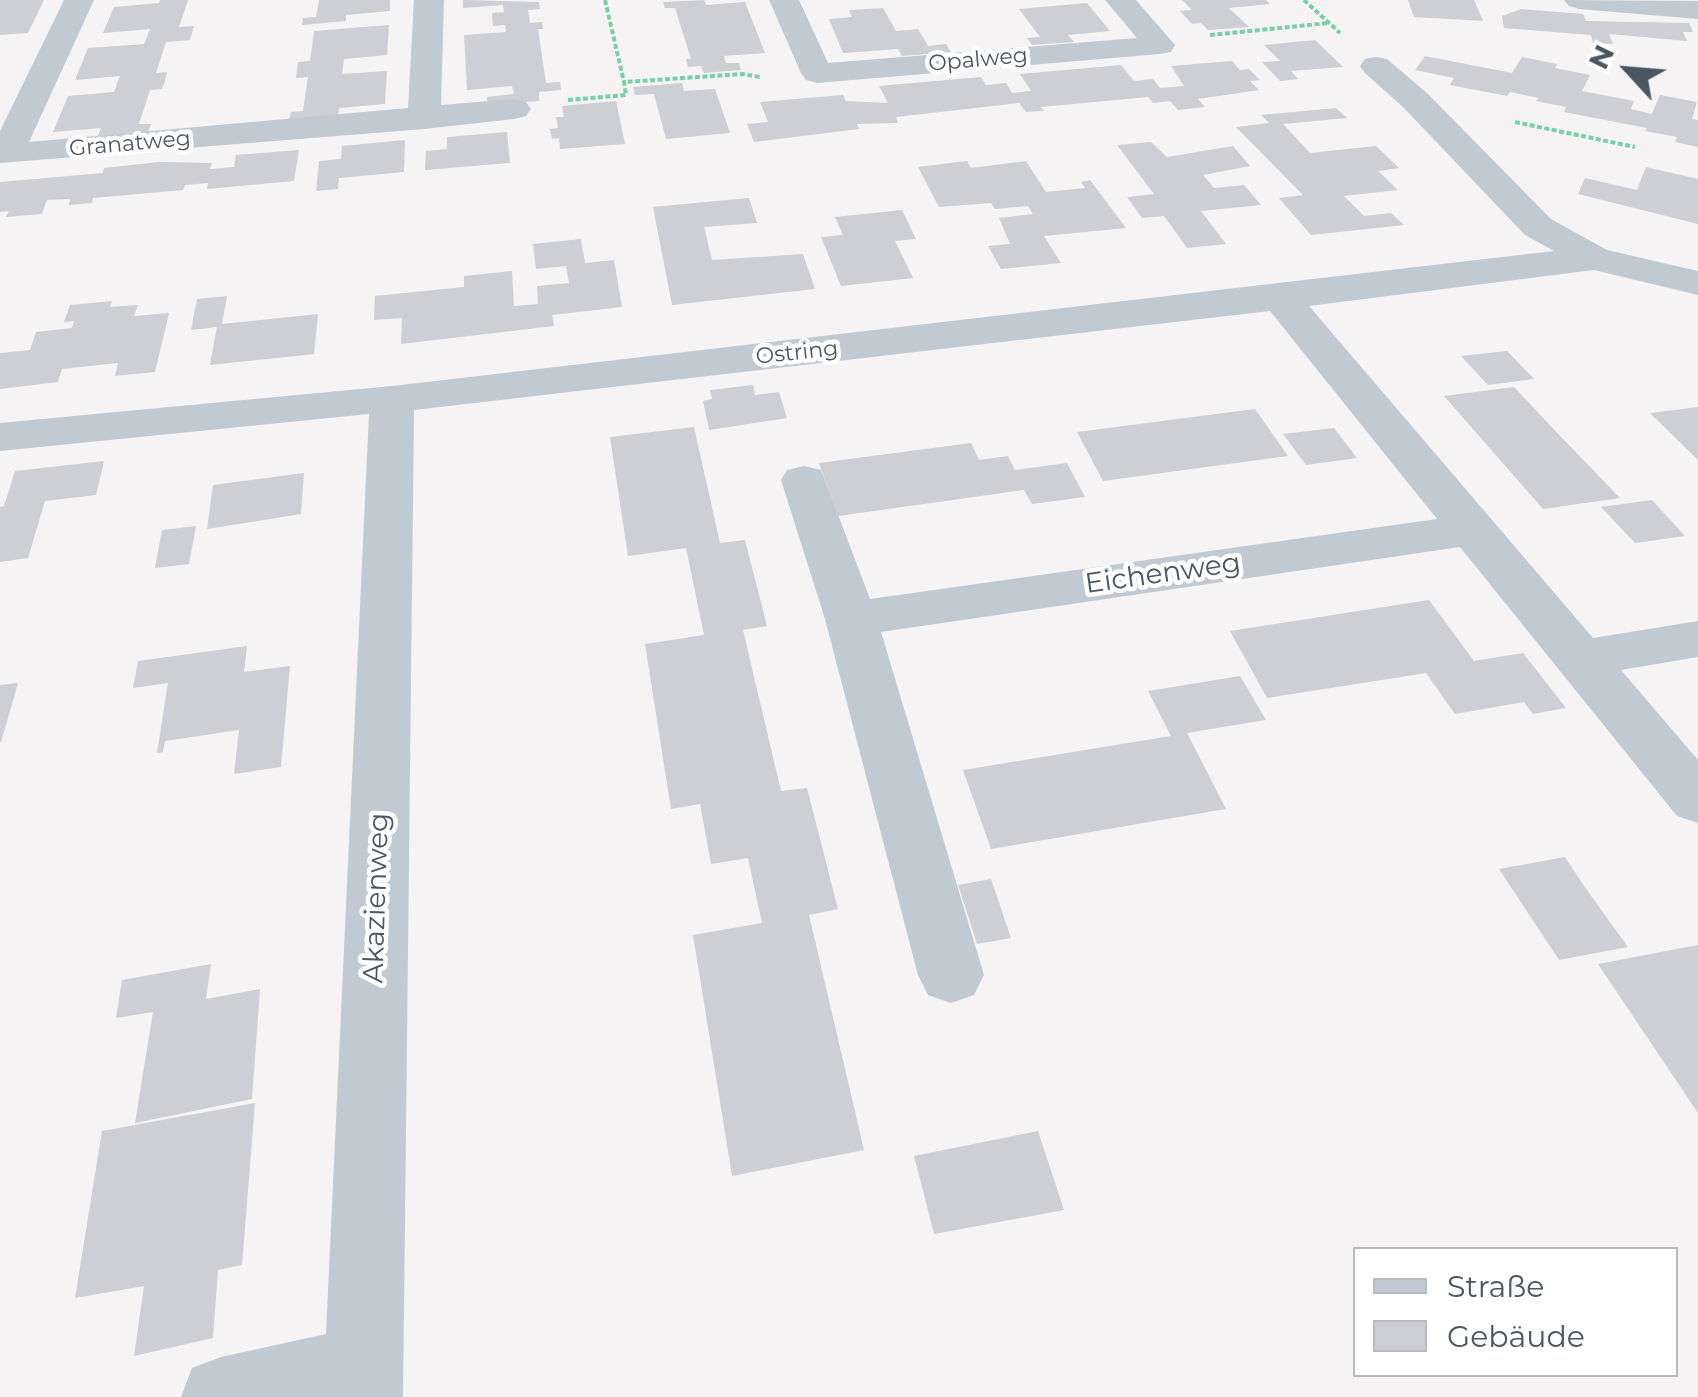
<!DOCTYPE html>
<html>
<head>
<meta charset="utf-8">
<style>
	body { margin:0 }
	#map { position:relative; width:1698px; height:1397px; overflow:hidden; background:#f5f3f3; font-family:Montserrat,sans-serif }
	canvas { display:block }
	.legend { position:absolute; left:1353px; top:1247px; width:325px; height:130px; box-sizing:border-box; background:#fff; border:2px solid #b7bbc0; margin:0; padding:12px 18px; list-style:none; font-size:30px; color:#4a5661 }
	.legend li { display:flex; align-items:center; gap:20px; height:50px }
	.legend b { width:50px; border:2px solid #b7bbc0 }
	.north { position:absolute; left:1578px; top:20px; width:100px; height:100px; -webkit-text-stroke:8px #fff; paint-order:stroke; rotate:296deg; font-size:28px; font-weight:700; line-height:40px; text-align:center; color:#4a5661 }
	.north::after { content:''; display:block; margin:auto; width:35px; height:45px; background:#4a5661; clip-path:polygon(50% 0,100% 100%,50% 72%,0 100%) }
</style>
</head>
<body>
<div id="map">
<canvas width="1698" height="1397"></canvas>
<ul class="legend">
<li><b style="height:12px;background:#c1cad2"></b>Straße</li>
<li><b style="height:28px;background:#cdcfd5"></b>Gebäude</li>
</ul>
<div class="north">N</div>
</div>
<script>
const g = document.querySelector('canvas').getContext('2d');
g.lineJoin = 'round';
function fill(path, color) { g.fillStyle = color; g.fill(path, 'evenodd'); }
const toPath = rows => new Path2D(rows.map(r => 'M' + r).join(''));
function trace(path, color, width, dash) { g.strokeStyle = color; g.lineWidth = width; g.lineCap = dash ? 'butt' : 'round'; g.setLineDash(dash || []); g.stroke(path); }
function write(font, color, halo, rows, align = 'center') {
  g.font = font + ' Montserrat,sans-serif'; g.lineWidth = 9; g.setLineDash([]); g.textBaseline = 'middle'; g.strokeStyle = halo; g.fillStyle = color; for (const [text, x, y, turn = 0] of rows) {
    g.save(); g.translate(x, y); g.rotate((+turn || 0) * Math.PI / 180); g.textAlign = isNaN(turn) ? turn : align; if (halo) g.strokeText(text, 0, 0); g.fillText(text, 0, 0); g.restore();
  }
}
const building = toPath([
	[0,0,44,0,28,33,0,35],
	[160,0,188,0,179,27,194,26,190,40,166,42,156,73,167,72,165,81,162,89,150,90,139,124,151,124,148,132,98,136,101,128,53,132,68,96,114,92,120,76,75,80,88,48,144,44,150,29,103,33,114,7,159,3],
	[319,0,390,0,390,11,346,15,346,21,302,25,303,18,316,17],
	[463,0,539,2,540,9,528,10,530,23,542,22,543,29,538,29,546,83,560,82,561,90,539,92,539,101,488,105,487,97,514,94,512,86,467,90,464,35,506,32,505,25,493,26,492,13,504,12,503,5,463,8],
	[704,0,706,5,745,2,765,53,724,56,726,63,739,63,741,70,704,73,701,66,688,67,686,59,691,59,675,8,665,8,663,2],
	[1182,0,1266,0,1270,4,1229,8,1249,27,1208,30,1201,23,1192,24,1180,11,1192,10],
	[1408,0,1474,0,1483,21,1414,17],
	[1087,3,1110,31,1068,35,1074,42,1032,45,1027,38,1040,37,1019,9],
	[883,8,896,31,918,29,928,46,946,44,951,52,902,56,898,49,843,53,829,19,852,17,849,10],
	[1521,9,1583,14,1586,21,1689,23,1693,32,1683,32,1687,41,1609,34,1613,44,1593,43,1591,35,1504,28,1502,16],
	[389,25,387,55,344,59,342,74,387,71,385,104,339,108,338,116,289,120,291,112,303,111,308,77,296,78,298,62,310,61,314,31],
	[1315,40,1343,67,1291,71,1298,79,1280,81,1262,62,1280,61,1264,45],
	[1425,56,1512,73,1522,57,1557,64,1555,68,1590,75,1582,91,1634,101,1631,109,1652,114,1660,95,1697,102,1692,119,1698,120,1698,147,1675,142,1677,137,1645,131,1647,128,1564,112,1566,107,1536,101,1539,98,1510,92,1507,96,1450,85,1454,78,1415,70],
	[1232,61,1240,70,1249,69,1260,80,1250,81,1259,90,1198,99,1205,107,1178,110,1170,101,1153,103,1148,97,1041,107,1044,111,1026,112,1019,103,896,117,898,123,857,124,859,129,754,142,747,124,768,122,760,102,843,95,846,101,888,103,879,86,981,77,986,85,1006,83,1012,93,1031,91,1020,74,1121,65,1134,81,1153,79,1160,88,1184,86,1171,66],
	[682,83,684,91,715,89,730,133,666,139,654,94,635,95,633,87],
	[616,101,625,144,560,149,559,138,552,139,550,129,558,128,556,117,564,117,562,106],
	[1336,108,1347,118,1283,124,1310,153,1376,146,1399,168,1378,171,1398,190,1344,196,1364,216,1391,213,1404,225,1311,235,1279,198,1303,195,1236,127,1269,123,1261,115],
	[507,132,510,163,425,170,426,151,447,149,447,137],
	[405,140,404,172,339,178,338,189,316,191,319,161,341,159,342,146],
	[1151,142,1167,157,1233,146,1250,166,1203,175,1214,188,1244,185,1261,205,1201,211,1226,244,1187,248,1164,216,1142,218,1127,197,1154,194,1117,145],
	[299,150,294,181,207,189,208,183,185,185,183,190,93,198,92,203,69,205,70,199,47,200,42,214,6,217,9,211,0,212,0,182,103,173,104,168,159,162,212,163,210,169,234,167,236,155],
	[967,161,971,168,1026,161,1046,192,1085,188,1081,182,1090,180,1126,228,1044,236,1061,263,1001,269,988,246,1010,244,999,218,1033,214,1028,206,995,209,991,203,939,207,918,167],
	[1646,167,1698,179,1698,224,1578,194,1585,178,1637,190],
	[749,198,757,223,704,227,712,260,803,254,815,289,672,305,653,207],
	[902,210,916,239,895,241,913,278,841,286,821,237,843,235,835,217],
	[581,239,585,263,614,260,622,307,552,315,554,326,401,344,402,318,374,320,375,296,464,287,464,276,512,271,514,306,538,304,537,286,569,283,566,266,536,269,533,244],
	[227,296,222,324,318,314,314,354,210,365,217,327,191,330,197,299],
	[112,301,110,307,138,305,134,316,169,313,155,372,115,376,118,363,62,369,58,382,0,389,0,353,30,350,36,332,72,328,74,321,64,322,70,305],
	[1507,351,1534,379,1488,385,1461,356],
	[753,385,755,395,779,392,787,418,709,430,703,401,712,399,710,390],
	[1514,387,1563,439,1620,498,1543,509,1444,396],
	[1698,407,1698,460,1650,413],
	[1255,409,1288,456,1103,481,1077,432],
	[694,427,720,543,745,540,767,626,743,630,781,791,807,788,838,909,809,915,864,1150,732,1176,693,935,762,923,748,858,711,864,700,804,671,809,645,644,704,635,686,548,628,556,610,437],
	[1334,428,1357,458,1306,465,1283,434],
	[971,443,979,460,1008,456,1015,470,1067,463,1085,497,1032,504,1024,490,838,516,819,463],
	[104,461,96,495,45,501,28,558,0,562,0,507,4,506,15,471],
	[304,473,301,514,207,529,213,485],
	[1652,500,1685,536,1635,543,1601,507],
	[196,526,189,564,155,568,162,530],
	[1429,600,1474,661,1523,653,1566,708,1533,714,1524,702,1455,714,1426,673,1267,698,1230,631],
	[247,646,244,672,290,666,281,767,234,774,239,730,165,741,163,752,157,753,168,683,133,688,138,661],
	[1240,676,1266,720,1187,733,1226,809,991,849,963,770,1171,736,1148,691],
	[18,683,1,742,0,742,0,685],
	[1565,857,1584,886,1628,947,1559,960,1499,869],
	[991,879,1011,938,977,944,958,885],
	[1698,945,1698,1113,1598,964],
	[211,964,206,999,260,989,252,1099,135,1123,153,1012,116,1018,122,980],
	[255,1103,242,1265,218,1270,213,1338,134,1356,144,1286,75,1298,102,1131],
	[1038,1131,1064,1210,934,1234,914,1156]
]);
const path = toPath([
	[605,0,624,82],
	[1304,0,1340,33],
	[1210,35,1328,23],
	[568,100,626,95,624,82,742,74,760,77],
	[1515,122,1635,147]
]);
const street = toPath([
	[64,0,94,0,29,142,408,108,414,0,444,0,441,105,514,99,526,102,531,109,526,116,514,119,424,129,0,163,0,131,64,0],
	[769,0,799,0,828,63,1137,38,1105,0,1136,0,1175,45,1171,52,1160,54,817,83,806,80,801,73,769,0],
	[1564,0,1698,1,1698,19,1579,9,1569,6,1564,0],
	[1376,57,1387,59,1428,94,1551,219,1607,250,1698,271,1698,295,1594,270,1309,306,1593,638,1698,621,1698,657,1621,670,1698,760,1698,823,1677,816,1460,547,881,632,984,975,974,995,951,1003,928,995,918,975,825,619,781,480,787,470,804,466,821,470,870,599,1437,519,1270,311,414,410,403,1397,181,1397,192,1368,221,1357,326,1334,369,414,0,451,0,423,392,386,1554,251,1525,235,1404,108,1365,73,1360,66,1365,59,1376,57]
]);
const farStreetnames = [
	["Opalweg",978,60,-5],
	["Granatweg",130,144,-5],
	["Ostring",797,353,-6]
];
const streetNames = [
	["Eichenweg",1163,574,-8],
	["Akazienweg",377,898,-88]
];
fill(building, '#cdcfd5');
trace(path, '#7ad0a6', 4, [5, 2.5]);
fill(street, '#c1cad2');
write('22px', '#4a5661', '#fff', farStreetnames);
write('28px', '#4a5661', '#fff', streetNames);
</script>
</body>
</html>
